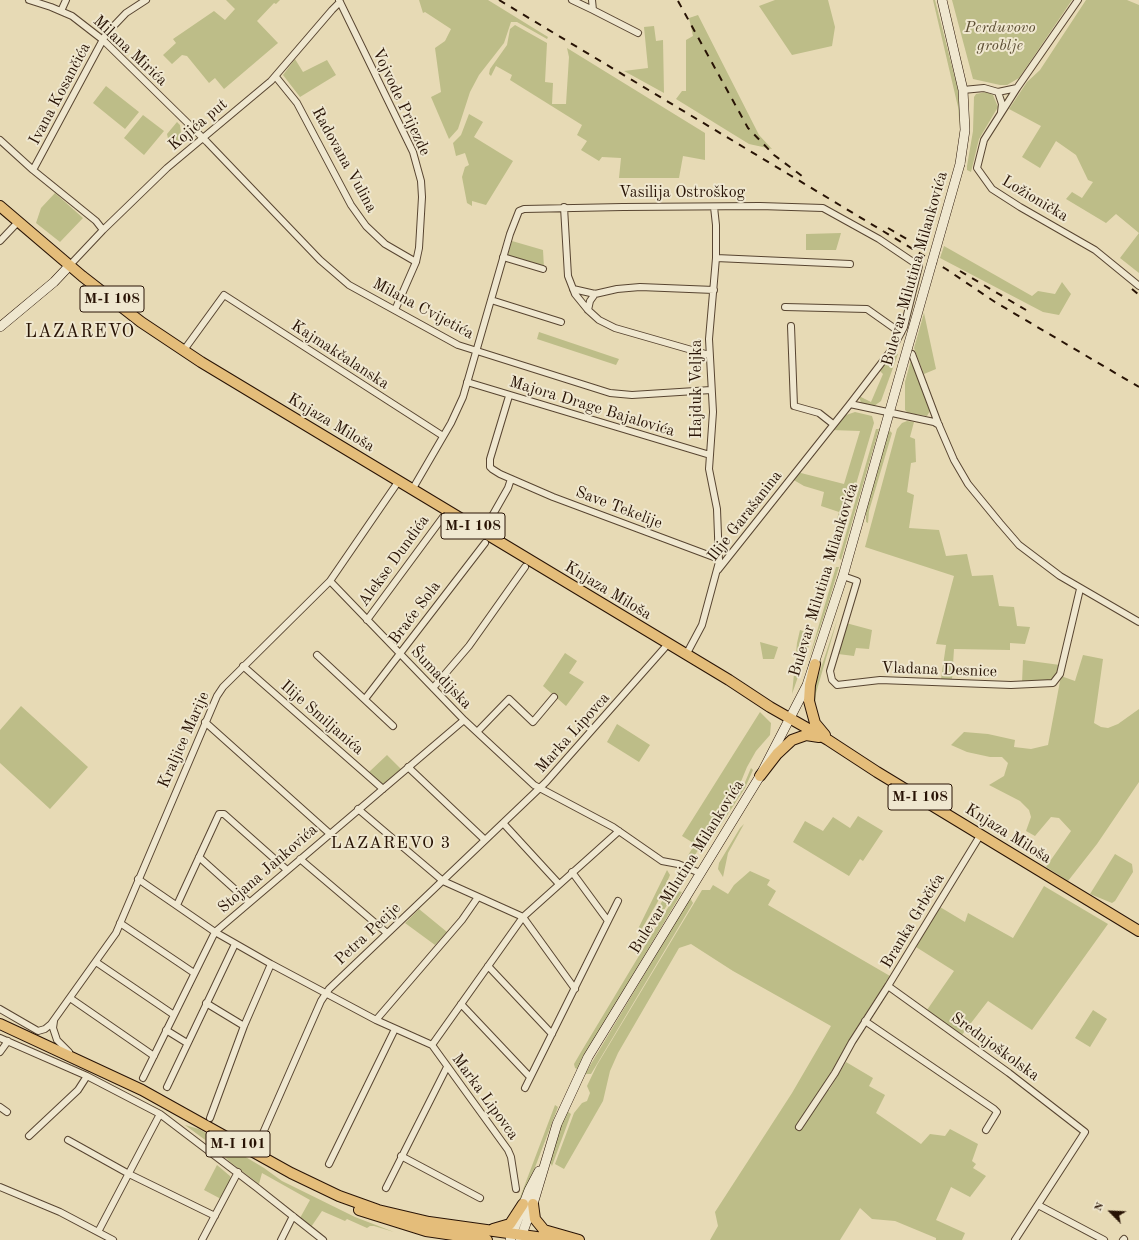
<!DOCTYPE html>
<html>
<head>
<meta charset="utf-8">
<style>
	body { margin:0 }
	#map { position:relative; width:1139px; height:1240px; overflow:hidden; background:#e7dab5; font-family:"Old Standard TT",serif }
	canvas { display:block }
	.north { position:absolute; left:1091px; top:1192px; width:40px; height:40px; -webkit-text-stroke:3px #efe7cf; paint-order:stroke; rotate:294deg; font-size:11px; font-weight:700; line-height:16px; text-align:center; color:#281305 }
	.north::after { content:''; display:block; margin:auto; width:14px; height:18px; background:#281305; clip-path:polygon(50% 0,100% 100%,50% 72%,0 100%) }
</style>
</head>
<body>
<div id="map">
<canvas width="1139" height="1240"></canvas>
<div class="north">N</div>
</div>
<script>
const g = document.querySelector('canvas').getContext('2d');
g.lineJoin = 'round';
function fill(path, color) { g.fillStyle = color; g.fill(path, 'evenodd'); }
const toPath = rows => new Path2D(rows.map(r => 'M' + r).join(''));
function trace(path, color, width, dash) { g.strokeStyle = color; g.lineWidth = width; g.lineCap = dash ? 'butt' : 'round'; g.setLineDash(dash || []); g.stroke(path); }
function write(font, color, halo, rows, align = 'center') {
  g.font = font + ' "Old Standard TT",serif'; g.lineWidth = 4; g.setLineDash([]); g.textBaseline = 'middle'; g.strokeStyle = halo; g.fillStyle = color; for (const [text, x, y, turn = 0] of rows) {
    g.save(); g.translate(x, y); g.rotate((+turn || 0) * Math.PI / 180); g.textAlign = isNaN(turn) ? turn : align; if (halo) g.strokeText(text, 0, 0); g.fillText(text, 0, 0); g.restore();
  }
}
const green = toPath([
	[226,0,280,0,276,4,274,3,257,21,278,43,224,89,215,78,209,83,187,56,182,55,172,64,163,55,176,43,173,39,214,11,225,20,235,9],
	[419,0,488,0,548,37,547,39,517,22,511,22,504,43,479,75,470,92,458,129,449,139,431,97,441,92,435,48,445,41,451,29,425,12,423,13],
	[775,0,828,0,835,27,832,46,792,55,759,6],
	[933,0,935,0,958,90,960,129,958,107],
	[952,0,1072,0,1019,78,1007,85,1000,85,973,79],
	[1086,0,1127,0,1139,5,1139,273,1120,258,1139,233,1116,214,1106,223,1066,199,1072,192,1082,198,1093,182,1088,180,1076,155,1056,141,1040,168,1022,157,1041,126,1009,109,1027,82,1040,70],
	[698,15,759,135,772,149,749,144,676,99,682,91,686,91,686,40,693,36,689,18],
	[515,25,547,43,545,82,553,83,552,104,566,104,569,57,567,48,705,133,705,160,683,156,679,178,619,178,621,158,602,157,599,161,581,150,587,141,577,135,582,125,510,80,512,75,496,66,491,76,489,74,490,69,507,45,510,29],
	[654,26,656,41,663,40,664,93,624,71,648,68,644,27],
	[295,59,303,72,327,60,336,75,300,97,283,75],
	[106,86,139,112,125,129,93,103],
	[986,92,993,95,998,107,979,139,971,172,967,170,967,166,973,131,974,97,976,94],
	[469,114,483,122,474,137,513,161,486,205,472,201,472,206,467,203,462,177,465,167,469,165,465,153,456,156,453,143,461,135],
	[143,115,164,131,144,155,124,138],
	[177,122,180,125,182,140,169,143,167,134],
	[55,193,83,218,60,242,36,223,41,208],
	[841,233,836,250,806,250,806,234],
	[512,241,543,250,544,268,507,258],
	[944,246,1032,296,1038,291,1055,294,1062,282,1071,294,1059,315,1043,312,940,258],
	[924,313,936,369,924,374,914,348],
	[539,332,619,359,616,365,537,339],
	[894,353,898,354,881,401,874,406,861,403,859,396,871,402,883,374,880,371],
	[912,356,930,411,927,416,908,413,905,410,905,382],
	[855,412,872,416,874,423,844,525,836,523,839,512,821,506,824,492,804,486,792,479,797,472,844,484,860,431,831,430,843,416],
	[907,421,914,422,910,437,915,439,916,462,911,463,907,492,914,495,909,528,939,530,946,556,967,554,972,576,993,575,999,606,1014,607,1017,626,1030,627,1025,644,1010,643,1010,650,954,649,952,680,941,679,946,645,936,644,954,576,865,547,897,429,902,423],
	[876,429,879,429,841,560,839,558],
	[889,430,892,433,869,511,868,523,866,522,866,510],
	[836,567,839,567,828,604,808,662],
	[838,617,816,693,815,706,812,695],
	[846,623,872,630,869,649,856,648,854,656,838,654],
	[800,630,813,634,792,694,797,643],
	[760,642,778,647,774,659,763,659],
	[565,653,577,661,569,673,584,682,566,706,543,686],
	[1083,655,1103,659,1094,723,1101,727,1108,728,1118,724,1139,709,1139,782,1097,844,1068,881,1046,867,1071,831,1059,818,1051,817,1035,836,1026,831,1031,817,1029,810,1020,801,989,785,1004,776,1008,763,1002,757,990,757,967,752,951,745,964,732,988,734,1015,740,1014,747,1031,749,1048,745,1061,676,1075,681],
	[1023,660,1060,665,1057,674,1052,680,1022,683],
	[21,706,88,767,50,809,0,763,0,730],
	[760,712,771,723,770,735,756,751,747,767,740,784,695,855,691,860,688,860,687,857,695,844,682,836],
	[617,724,650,745,639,762,607,742],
	[387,755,401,769,383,785,369,772],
	[751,768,753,770,745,788,707,846,705,845,743,787],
	[858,816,883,831,863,861,860,859,849,876,793,842,805,821,823,831,833,817,850,828],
	[744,824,728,853,723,877,718,869,719,863,740,828],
	[1115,854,1132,864,1133,872,1115,901,1112,903,1090,894],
	[667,870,670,875,660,898,641,930,637,931],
	[680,870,682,873,682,881,641,947,641,938],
	[750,871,770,880,767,885,776,891,768,905,890,976,850,1038,824,1086,829,1090,846,1062,873,1078,869,1086,885,1095,876,1113,921,1144,930,1134,945,1136,950,1129,978,1144,972,1161,976,1164,973,1168,986,1176,970,1197,951,1187,936,1220,965,1233,962,1240,936,1240,936,1238,895,1221,872,1219,860,1208,840,1240,710,1240,718,1226,715,1212,792,1093,831,1026,733,971,691,944,679,948,618,1053,610,1071,603,1101,564,1169,555,1164,574,1113,582,1103,587,1101,590,1093,587,1086,597,1065,702,890,710,890,713,885,728,894,734,885],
	[1044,886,1108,924,1032,1030,988,1001,961,1036,927,1010,954,971,916,947,940,907,965,922,968,913,1013,938],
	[678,891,682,892,577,1069,575,1068,574,1064,581,1052],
	[690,898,693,903,591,1074,585,1074],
	[419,909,447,932,435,945,405,923],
	[1093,1010,1107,1019,1090,1047,1075,1038],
	[555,1105,558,1107,534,1170,516,1208],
	[567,1111,571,1114,552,1166,550,1162,556,1139],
	[185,1125,199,1129,264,1168,282,1181,355,1217,394,1232,374,1226,370,1226,367,1228,347,1219,345,1221,322,1211,311,1227,300,1218,310,1200,262,1173,259,1184,230,1162,216,1148],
	[217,1165,230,1176,231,1179,221,1199,204,1190]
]);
const street = toPath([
	[29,0,51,7,72,16,103,40,207,142,320,260,349,285,458,345,610,393,632,395,711,390],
	[339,0,413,152,421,181,422,197,419,248,416,262,395,310],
	[572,0,593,10],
	[592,0,593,10,638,33],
	[61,11,66,0],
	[276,77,297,103,351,205,366,226,385,244,416,262],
	[1017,88,984,140,977,168,992,189,1020,207,1095,250,1139,286],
	[963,90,984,88,998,92,1017,88,1078,0],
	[998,92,1002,104,1001,112],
	[0,140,33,170,96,221,103,230],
	[33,170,106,34,126,13,146,0],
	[564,207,568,276,575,294,588,310,599,320,615,328,709,355],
	[0,241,18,222],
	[503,257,543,269],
	[716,258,850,264],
	[70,265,103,230,167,168,271,81,332,10,340,2],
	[573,289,595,294,617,289,640,287,714,290],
	[491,300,561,322],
	[785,307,867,309,901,333],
	[588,310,590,301,595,294],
	[791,326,794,406,819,413,833,424],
	[184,350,224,295,443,436],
	[912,354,938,423,954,460,968,484,1000,523,1019,545,1060,576,1139,622],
	[467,382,710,455],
	[509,396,490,459,490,467,492,469,500,474,553,497,719,559],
	[850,404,934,422,939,425],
	[412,490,451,423,463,397,510,234,519,211,524,209,623,207,760,206,823,208,879,239,919,266,904,327,893,348,850,404,718,570],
	[483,532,508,488,511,479],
	[843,576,857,581,830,671,832,680,837,685,880,680,1011,685,1053,683,1060,674,1080,589],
	[330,581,464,720,534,785,613,827,662,861,678,864,700,873],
	[367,620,443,517],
	[317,655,393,726],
	[686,655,702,625,719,562,717,509,709,469,713,412,709,339,716,258,716,225,714,207],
	[243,666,383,789],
	[433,688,469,646,525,567],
	[365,699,485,543],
	[205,722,329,833],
	[477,732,509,699,533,722,554,697],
	[408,767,485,840],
	[358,809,443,881,523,917,575,989],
	[503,823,559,884],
	[199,857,249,902],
	[300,859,387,933],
	[138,879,215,932,271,964,376,1020,432,1045,523,917,619,831],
	[177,905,219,814,224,814,287,870],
	[608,921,618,901],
	[120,923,194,973],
	[96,962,174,1015],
	[488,966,552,1034],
	[888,986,1009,1073,1085,1132,1015,1240],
	[70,998,154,1056],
	[206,1003,244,1026],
	[461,1004,530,1077],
	[0,1009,38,1031,45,1029,51,1024,116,933,217,696,223,687,330,581,398,482],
	[376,1020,462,920,478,897],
	[54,1021,53,1028,57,1040,69,1052],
	[865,1021,994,1109,997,1112,986,1130],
	[166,1030,187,1043],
	[0,1038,87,1076,160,1114,256,1187,323,1240],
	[432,1045,508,1150,511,1157,516,1189],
	[0,1052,8,1041],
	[143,1078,215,932,464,720],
	[167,1087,235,944],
	[525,1088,608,921,572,872],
	[0,1107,7,1112],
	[210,1118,244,1026,271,964],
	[799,1127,835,1073,852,1042,888,986,981,834],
	[263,1133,321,1001,329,989,546,782,668,644],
	[29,1136,78,1090,87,1076],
	[68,1140,129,1174,215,1216],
	[401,1156,480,1198],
	[329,1164,395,1029],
	[0,1187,60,1212,113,1240],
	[386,1188,447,1067],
	[1038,1205,1104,1240],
	[98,1232,160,1114],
	[202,1240,238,1172],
	[281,1240,293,1216],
	[1123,1240,1124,1239]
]);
const secondary = toPath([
	[942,0,963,90,965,130,960,164],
	[0,327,54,282,70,265],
	[510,1240,529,1190,539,1171],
	[520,1240,533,1204,557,1124,588,1057,760,776,807,685,843,576,903,364]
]);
const primary = toPath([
	[0,206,82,276,141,322,201,362,729,680,770,707,828,740,877,772,1139,931],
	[815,664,810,685,809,701,815,723,825,735],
	[760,776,777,754,792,740,806,735,819,737],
	[0,1024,142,1090,291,1173,339,1196,378,1210,429,1222,558,1240],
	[533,1204,535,1219,544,1230,579,1240],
	[359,1210,426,1231,487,1240],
	[493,1229,510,1224,523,1204]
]);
const rail = toPath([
	[499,0,946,269,995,302,1139,387],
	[678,1,748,128,774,155,802,176],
	[888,228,912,242],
	[960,271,1026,310],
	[1132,289,1139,295]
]);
const secondaryBridge = toPath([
	[903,364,960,164]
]);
const shields = [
	[112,299,64],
	[473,526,64],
	[920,797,64],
	[238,1144,64]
];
const shieldNames = [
	["M-I 108",112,299],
	["M-I 108",473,526],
	["M-I 108",920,797],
	["M-I 101",238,1144]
];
const parkNames = [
	["Perduvovo",1000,28],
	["groblje",1000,46]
];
const streetNames = [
	["Milana Mirića",130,51,43],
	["Ivana Kosančića",60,94,-62],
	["Vojvode Prijezde",401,102,65],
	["Kojića put",198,125,-40],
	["Radovana Vulina",344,160,61],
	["Vasilija Ostroškog",682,193],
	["Ložionička",1035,199,31],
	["Bulevar Milutina Milankovića",915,269,-74],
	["Milana Cvijetića",423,309,28],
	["Kajmakčalanska",340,355,33],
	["Hajduk Veljka",697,389,-90],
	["Majora Drage Bajalovića",592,407,17],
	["Knjaza Miloša",331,423,31],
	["Save Tekelije",619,508,21],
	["Ilije Garašanina",745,516,-52],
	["Alekse Dundića",394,561,-54],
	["Bulevar Milutina Milankovića",824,580,-73],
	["Knjaza Miloša",608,591,31],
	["Braće Sola",415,613,-53],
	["Vladana Desnice",939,670,2],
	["Šumadijska",441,678,46],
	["Ilije Smiljanića",322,718,41],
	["Marka Lipovca",573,733,-48],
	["Kraljice Marije",184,740,-66],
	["Knjaza Miloša",1008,834,32],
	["Bulevar Milutina Milankovića",687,867,-58],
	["Stojana Jankovića",268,869,-41],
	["Branka Grbčića",913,921,-59],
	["Petra Pecije",368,934,-43],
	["Srednjoškolska",995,1047,36],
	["Marka Lipovca",485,1097,54]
];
const neighbourhoodNames = [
	["LAZAREVO 3",391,844]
];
const quarterNames = [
	["LAZAREVO",80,332]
];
fill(green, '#bdbd88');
trace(street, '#584531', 8);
trace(secondary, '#281305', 10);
trace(primary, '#281305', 12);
trace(street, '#efe7cf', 6);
trace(secondary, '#efe7cf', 9);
trace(primary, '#e4bd7a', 10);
trace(rail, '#281305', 2, [7, 7]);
trace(secondaryBridge, '#281305', 10, []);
trace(secondaryBridge, '#efe7cf', 9);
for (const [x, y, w] of shields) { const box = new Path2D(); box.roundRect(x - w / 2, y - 13, w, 26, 3); g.fillStyle = '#efe7cf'; g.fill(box); trace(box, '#281305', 1); }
write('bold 15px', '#281305', null, shieldNames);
write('italic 16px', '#5c4e33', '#efe7cf', parkNames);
write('16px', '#281305', '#efe7cf', streetNames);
g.letterSpacing = '1px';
write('17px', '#281305', '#efe7cf', neighbourhoodNames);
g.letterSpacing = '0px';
g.letterSpacing = '1px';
write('18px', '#281305', '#efe7cf', quarterNames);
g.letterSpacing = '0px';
</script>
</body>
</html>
